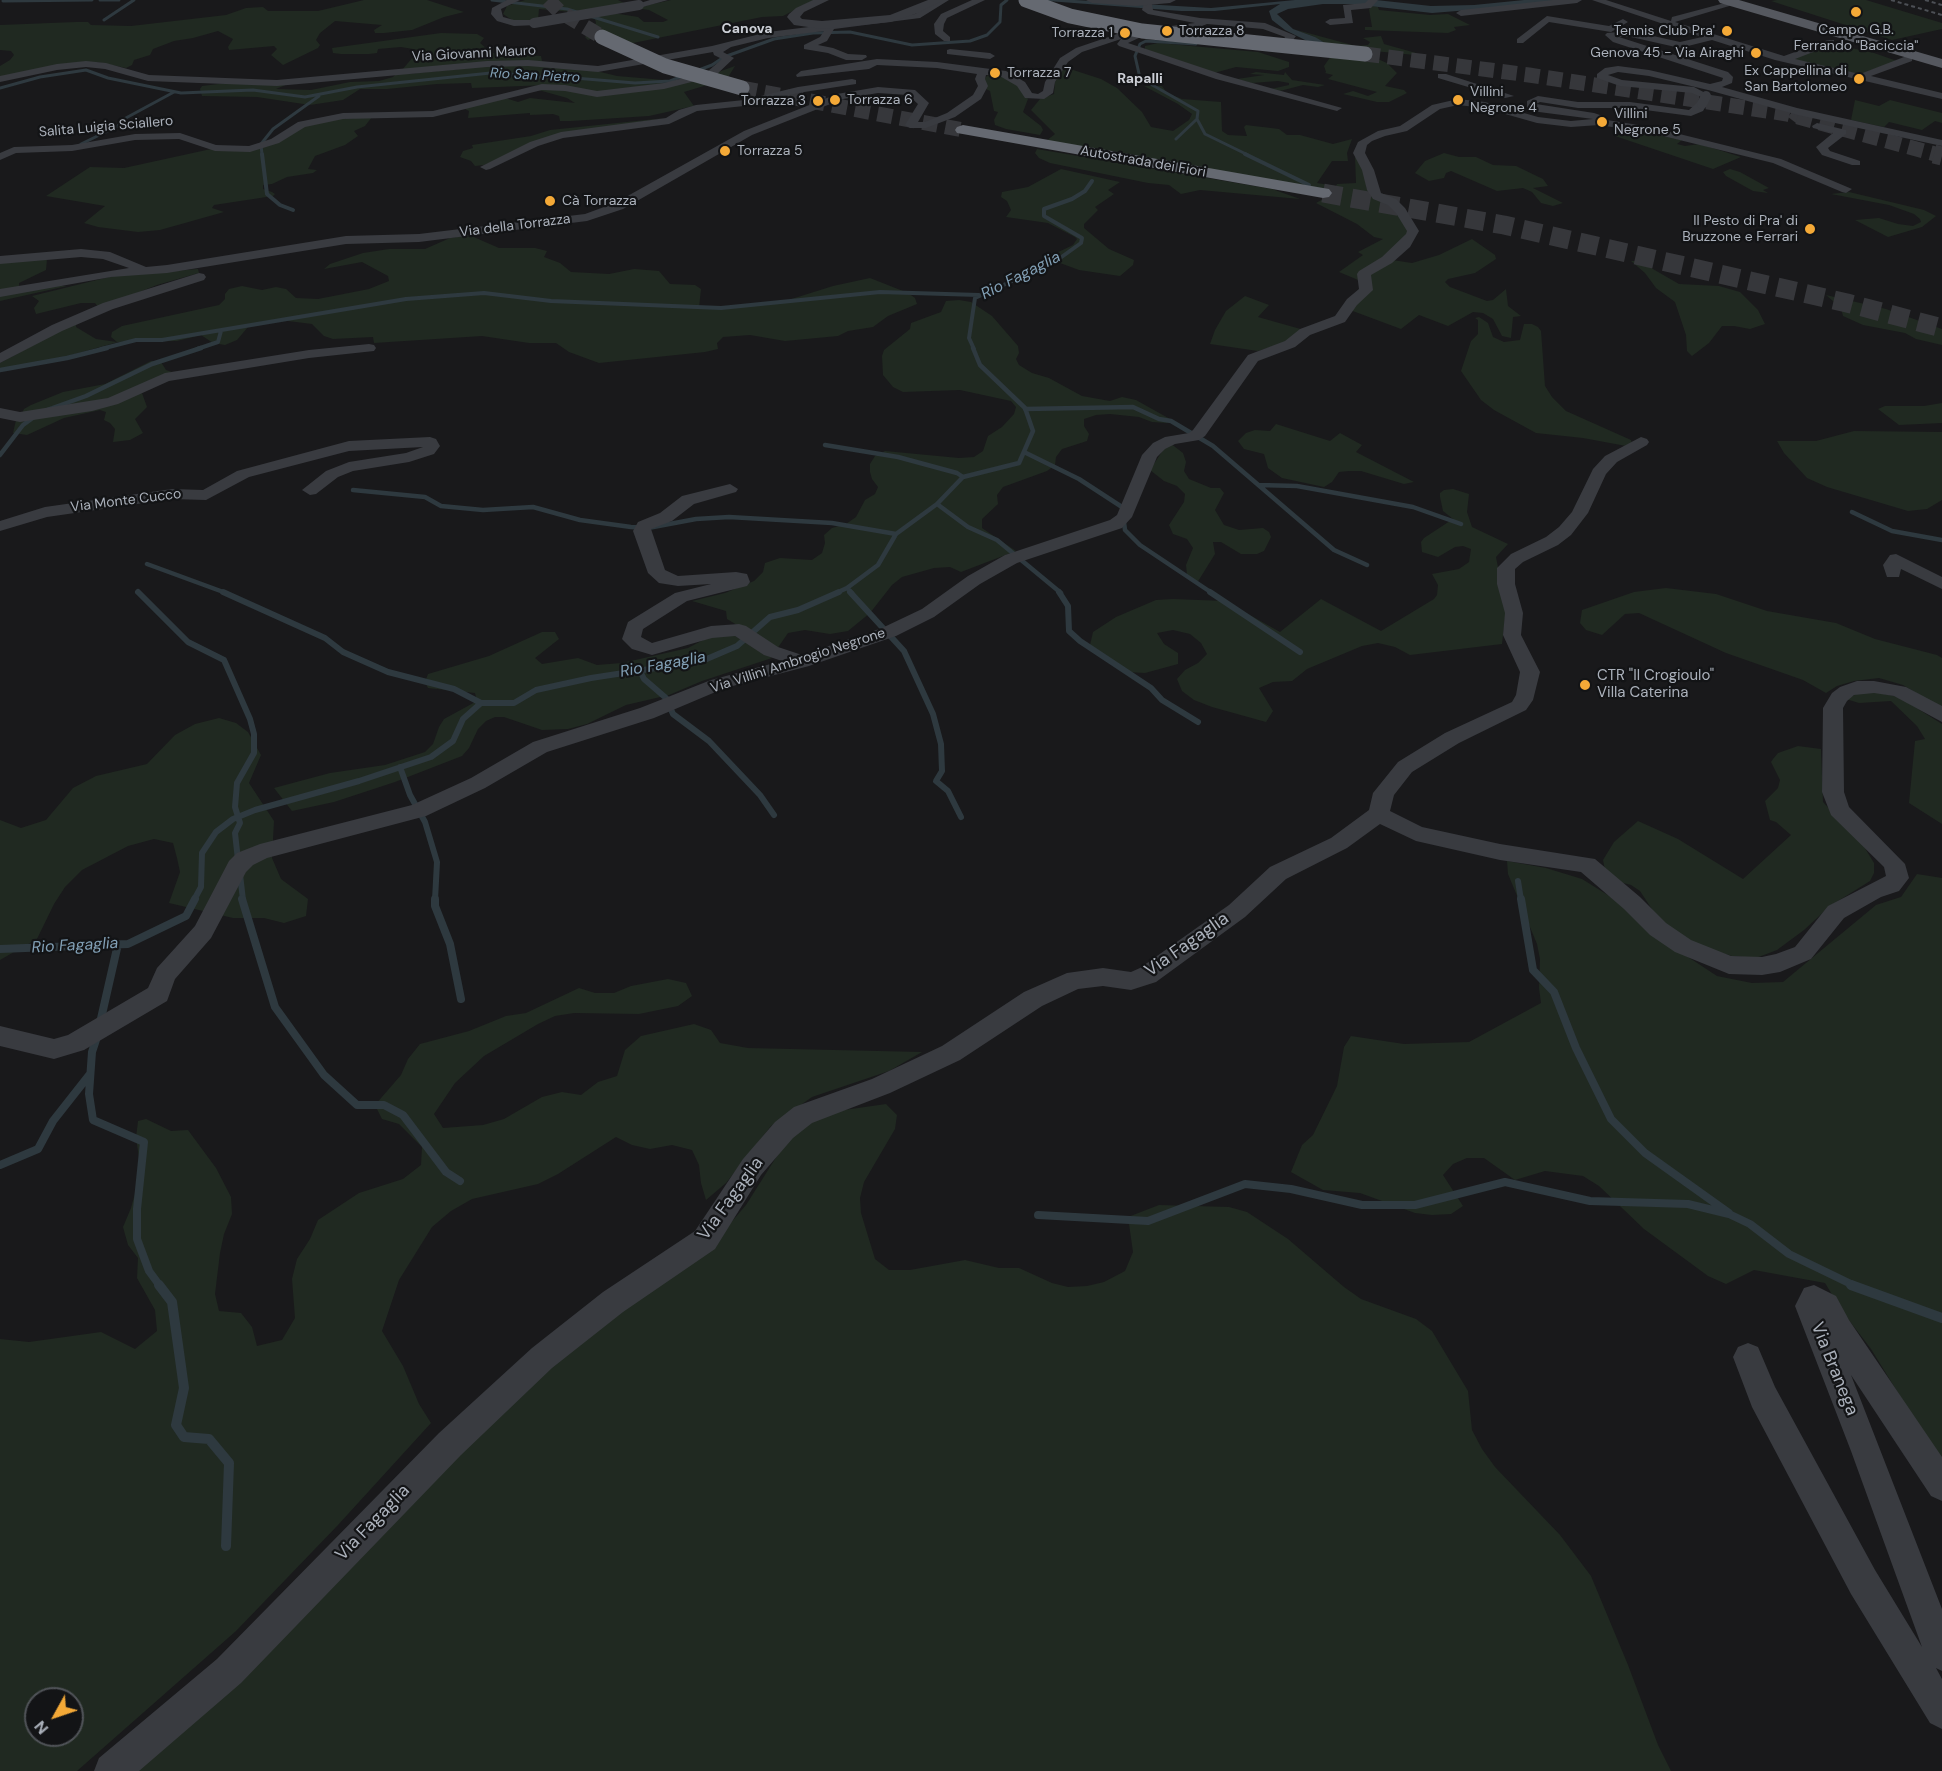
<!DOCTYPE html>
<html>
<head>
<meta charset="utf-8">
<style>
	body { margin:0 }
	#map { position:relative; width:1942px; height:1771px; overflow:hidden; background:#19191b; font-family:"DM Sans",sans-serif }
	canvas { display:block }
	.north { position:absolute; left:24px; top:1687px; width:60px; height:60px; box-sizing:border-box; background:#131416; border:2px solid #505358; border-radius:50%; rotate:230deg; font-size:16px; font-weight:700; line-height:24px; text-align:center; color:#abb1bb }
	.north::after { content:''; display:block; margin:auto; width:21px; height:27px; background:#f4a937; clip-path:polygon(50% 0,100% 100%,50% 72%,0 100%) }
</style>
</head>
<body>
<div id="map">
<canvas width="1942" height="1771"></canvas>
<div class="north">N</div>
</div>
<script>
const g = document.querySelector('canvas').getContext('2d');
g.lineJoin = 'round';
function fill(path, color) { g.fillStyle = color; g.fill(path, 'evenodd'); }
const toPath = rows => new Path2D(rows.map(r => 'M' + r).join(''));
function trace(path, color, width, dash) { g.strokeStyle = color; g.lineWidth = width; g.lineCap = dash ? 'butt' : 'round'; g.setLineDash(dash || []); g.stroke(path); }
function write(font, color, halo, rows, align = 'center') {
  g.font = font + ' "DM Sans",sans-serif'; g.lineWidth = 4.5; g.setLineDash([]); g.textBaseline = 'middle'; g.strokeStyle = halo; g.fillStyle = color; for (const [text, x, y, turn = 0] of rows) {
    g.save(); g.translate(x, y); g.rotate((+turn || 0) * Math.PI / 180); g.textAlign = isNaN(turn) ? turn : align; if (halo) g.strokeText(text, 0, 0); g.fillText(text, 0, 0); g.restore();
  }
}
const green = toPath([
	[364,0,427,0,464,12,444,17,412,30,384,33,375,33,374,30,382,25,335,21,320,33,316,40,320,45,318,48,283,65,271,55,277,49,274,46,229,50,228,47,233,39,218,31,193,38,174,41,153,49,150,55,134,60,132,65,126,68,97,62,55,66,0,78,0,66,10,60,14,55,11,51,0,50,0,25,76,22,88,22,91,25,131,26,226,15,246,8,263,7,268,11,318,11],
	[525,0,618,0,626,4,572,12,539,9,538,20,512,20,503,14,507,6],
	[671,0,814,0,783,16,762,17,628,44,595,37,588,40,585,37,596,23,595,19,587,17,613,13,638,17,644,22,663,22,668,20,649,10,635,8],
	[1777,0,1866,0,1942,23,1942,29,1892,40,1771,1],
	[1372,6,1378,7,1379,10,1430,15,1448,14,1470,25,1454,27,1456,30,1448,33,1365,30,1365,27,1372,27,1369,9],
	[1293,29,1356,46,1368,45,1370,42,1363,38,1381,36,1384,44,1416,53,1415,55,1322,46,1315,37],
	[441,33,477,34,484,38,480,43,492,53,541,56,542,61,547,62,402,70,419,50,401,47,378,49,377,53,369,54,341,54,333,53,332,48],
	[1158,43,1258,52,1289,62,1289,67,1278,71,1236,67,1214,73,1145,50,1145,46],
	[1833,44,1874,53,1897,61,1861,74,1818,67,1792,59],
	[1331,56,1380,60,1387,63,1397,73,1385,86,1404,90,1407,93,1389,102,1377,102,1343,94,1353,91,1368,96,1377,92,1328,79,1333,75,1325,73,1326,72,1324,66],
	[508,64,592,70,617,76,676,81,693,81,735,66,727,79,684,92,694,106,649,116,571,121,560,121,559,116,553,114,530,115,530,113,468,118,469,111,463,108,502,97,518,102,530,98,575,103,567,98,535,89,559,88,597,96,596,93,548,85,472,88,471,83,437,84,387,89,360,89,343,100,310,105,257,97,202,96,200,89,202,86,235,82,288,84,276,89,311,90,350,82,379,81,393,77,397,73,407,72,408,74],
	[1064,67,1101,79,1117,88,1142,112,1151,127,1173,131,1189,120,1192,114,1178,104,1144,86,1162,86,1167,93,1182,99,1221,102,1222,131,1228,135,1247,136,1244,127,1246,125,1279,129,1287,135,1300,135,1333,144,1352,139,1347,153,1348,161,1332,161,1317,183,1336,186,1337,184,1356,183,1355,156,1363,167,1367,189,1388,202,1411,230,1363,282,1339,272,1363,255,1358,252,1383,239,1374,237,1357,224,1316,203,1334,193,1332,191,1046,141,1055,134,1031,110,1040,99,1054,94,1055,82],
	[1256,72,1284,75,1285,72,1292,80,1325,85,1318,87,1303,85,1280,91,1271,89,1289,85,1289,83,1278,81,1252,83,1237,79,1264,75,1250,74],
	[999,74,1020,87,1028,99,1023,112,1041,126,1043,130,1040,135,1006,129,995,125,994,120,998,112,994,111,990,91,986,89,984,79,988,75],
	[1855,100,1879,106,1890,100,1942,113,1942,123,1935,121,1922,130,1889,122,1884,127,1851,120],
	[372,117,365,126,354,131,358,136,345,145,315,156,308,169,317,170,313,173,287,177,272,184,263,185,263,189,272,192,275,194,273,196,214,205,212,208,224,212,160,230,138,232,98,227,84,223,105,206,46,196,90,167,124,168,211,149,251,151,291,131,322,120],
	[665,118,563,134,484,165,475,166,471,161,460,157,463,151,473,148,472,145,531,136,550,130],
	[1634,130,1682,140,1677,144,1685,146,1700,144,1741,157,1713,169,1615,136],
	[1037,149,1272,189,1300,199,1200,190,1181,194,1169,185,1148,183,1050,163,1039,158,1035,153],
	[1444,153,1459,157,1476,157,1493,165,1516,166,1543,179,1548,186,1533,188,1563,203,1553,206,1541,203,1532,192,1523,188,1497,191,1451,171,1446,173,1444,178,1429,181,1415,173,1425,161],
	[1061,169,1120,182,1108,190,1114,194,1095,207,1098,210,1084,224,1084,228,1109,249,1134,260,1133,265,1120,276,1079,270,1060,263,1050,256,1073,245,1077,239,1075,237,1048,223,1006,217,1011,210,1007,201,1001,197,1002,192,1028,187],
	[1730,169,1740,172,1769,188,1763,190,1768,193,1753,191,1726,176,1723,172],
	[1849,192,1924,210,1936,216,1922,227,1888,237,1855,220,1879,218,1898,224,1913,226,1921,222,1920,219,1914,214,1889,205,1831,194],
	[469,235,499,248,535,248,547,251,544,257,560,263,571,272,609,274,634,269,659,271,670,284,695,285,701,289,699,308,782,302,833,286,870,278,908,293,915,298,917,304,888,316,873,327,848,331,838,336,785,341,750,335,723,337,717,343,718,349,705,352,599,363,569,352,556,343,529,343,482,336,374,343,373,337,333,339,324,336,312,324,288,321,260,322,248,327,237,340,225,345,213,343,201,335,177,341,118,342,57,359,0,370,0,363,76,322,76,327,96,339,117,342,111,337,112,332,122,326,219,305,225,299,225,294,229,289,242,286,262,290,276,287,286,289,296,298,318,299,369,289,389,281,388,276,362,262,324,269,330,264,363,253,389,249,425,249,450,238],
	[1472,239,1495,255,1496,259,1475,273,1448,279,1445,282,1450,287,1487,301,1493,300,1506,289,1508,306,1521,316,1513,317,1511,338,1502,336,1493,319,1483,313,1473,312,1448,326,1419,315,1401,329,1350,310,1367,275,1392,260,1412,263,1439,255],
	[47,259,46,270,19,283,19,286,67,286,0,301,0,261],
	[1631,261,1639,261,1679,284,1719,286,1740,292,1758,310,1765,324,1750,329,1734,326,1722,326,1709,343,1692,356,1687,351,1686,335,1675,302,1656,288,1645,273],
	[198,269,199,273,157,285,99,308,95,303,81,303,36,314,34,308,39,301,32,296,113,276],
	[1826,295,1886,309,1942,329,1942,345,1916,339,1905,333,1863,325,1843,316,1841,308],
	[1245,296,1269,305,1258,317,1304,330,1284,343,1258,351,1210,344,1215,330,1226,311],
	[959,300,971,302,992,316,1018,346,1019,353,1016,359,1019,365,1032,373,1049,378,1082,396,1110,401,1122,397,1136,400,1170,419,1167,423,1152,422,1139,417,1110,414,1096,415,1084,419,1084,426,1089,434,1087,441,1062,449,1056,457,1055,465,1047,471,1003,487,997,495,998,504,982,519,982,528,1016,551,961,572,950,567,934,568,902,577,892,585,870,613,848,631,830,634,805,630,788,633,777,649,727,619,726,611,692,601,725,593,754,581,763,572,765,563,780,558,812,560,822,553,825,543,824,535,832,528,846,524,856,517,865,500,875,494,878,487,872,479,870,472,870,464,875,456,885,451,959,458,974,457,983,451,988,436,1002,427,1014,414,1016,407,1011,401,960,390,903,392,893,387,883,375,882,356,884,350,910,329,911,323,941,312,946,301],
	[1479,317,1488,323,1493,337,1504,342,1520,340,1524,324,1532,324,1538,327,1541,331,1545,386,1552,397,1566,411,1631,440,1632,443,1626,446,1583,438,1536,433,1494,410,1481,400,1461,371,1471,341,1478,334,1478,320,1475,318],
	[151,361,161,362,166,370,172,372,122,396,21,415,24,409,31,405,63,392,105,384],
	[142,393,147,407,135,419,143,433,130,440,113,442,115,429,110,423,104,420,106,412,100,410,64,418,27,435,13,433,16,420],
	[1942,403,1942,423,1899,425,1878,409,1885,406,1924,406],
	[1276,424,1330,441,1340,433,1362,445,1356,452,1414,482,1404,484,1361,471,1349,471,1339,472,1332,482,1324,487,1282,478,1268,468,1264,454,1244,449,1238,441,1246,433,1255,430,1270,431],
	[1854,431,1942,432,1942,500,1927,509,1908,511,1827,487,1807,478,1784,453,1777,441,1816,441],
	[1170,443,1183,453,1186,462,1184,471,1189,479,1211,488,1220,488,1224,493,1215,510,1224,525,1239,530,1263,528,1269,532,1271,537,1264,551,1257,554,1241,554,1221,542,1213,542,1215,554,1197,583,1187,575,1186,565,1193,548,1187,539,1173,534,1169,525,1184,502,1185,494,1177,486,1164,481,1150,470,1165,447],
	[1453,489,1469,494,1467,512,1472,527,1508,544,1496,557,1506,609,1502,644,1410,655,1395,647,1378,643,1362,646,1307,669,1292,681,1273,682,1259,688,1273,711,1266,722,1212,707,1194,700,1182,691,1177,679,1185,670,1198,663,1207,654,1201,643,1190,634,1173,630,1157,633,1164,644,1178,653,1178,664,1145,673,1127,672,1090,645,1093,632,1116,617,1156,600,1173,599,1225,601,1280,632,1321,599,1381,631,1434,599,1437,595,1438,585,1432,574,1459,569,1469,562,1471,549,1463,546,1455,547,1438,557,1422,552,1421,542,1424,538,1453,519,1443,511,1440,497,1440,493,1444,490],
	[1666,588,1716,594,1767,611,1836,623,1875,639,1937,655,1942,658,1942,709,1903,685,1879,678,1854,681,1837,686,1826,693,1803,680,1726,653,1639,613,1625,614,1602,635,1586,630,1580,623,1582,610,1634,592],
	[542,632,555,632,559,639,535,658,542,664,578,658,597,665,622,663,688,648,707,638,730,633,772,658,702,681,669,695,626,705,587,724,568,729,542,730,504,717,495,717,486,721,478,729,469,748,462,756,395,782,334,802,292,811,274,788,330,773,385,765,425,752,433,744,439,727,444,719,477,701,475,693,428,688,425,682,428,674,489,656],
	[1865,690,1899,697,1942,724,1942,824,1909,803,1915,741,1925,739,1917,726,1891,701,1859,703,1846,699],
	[219,718,236,723,248,732,261,755,249,783,274,821,272,858,281,879,308,899,306,916,284,923,264,918,233,918,169,903,180,872,177,858,173,843,154,839,128,846,82,870,65,887,54,904,37,939,0,960,0,820,21,828,46,820,73,788,96,776,147,764,175,735,195,724],
	[1798,746,1821,749,1823,802,1863,845,1874,863,1874,873,1870,881,1830,906,1804,930,1777,950,1756,958,1732,956,1704,948,1668,928,1657,917,1640,891,1631,885,1612,880,1606,875,1603,860,1614,842,1638,821,1678,839,1743,879,1791,835,1776,822,1770,820,1765,801,1778,788,1780,780,1771,762,1773,759,1778,753],
	[1507,861,1546,868,1582,879,1611,897,1659,938,1717,976,1752,983,1783,982,1876,905,1901,897,1917,874,1942,878,1942,1464,1871,1349,1842,1311,1825,1283,1754,1270,1726,1284,1708,1276,1644,1229,1599,1186,1583,1176,1545,1171,1515,1180,1484,1158,1467,1158,1453,1164,1443,1175,1463,1206,1451,1214,1432,1215,1415,1213,1360,1193,1323,1190,1291,1172,1302,1145,1313,1135,1337,1086,1344,1047,1351,1036,1404,1044,1469,1042,1541,1003,1539,988,1540,959,1537,944,1508,874],
	[668,979,686,983,692,996,678,1006,639,1014,574,1013,555,1016,538,1024,484,1056,455,1083,434,1114,443,1128,483,1125,504,1119,542,1097,562,1092,581,1095,598,1082,617,1076,625,1050,641,1036,694,1024,711,1030,720,1043,748,1048,922,1052,889,1071,812,1097,771,1126,726,1183,706,1200,701,1183,699,1165,692,1150,672,1145,650,1149,632,1145,616,1137,558,1174,538,1184,472,1199,451,1211,432,1227,399,1280,382,1331,403,1366,419,1404,431,1423,338,1525,236,1631,77,1771,0,1771,0,1339,29,1342,101,1332,135,1349,157,1331,155,1310,137,1278,138,1258,128,1245,123,1227,131,1208,141,1171,136,1138,138,1121,146,1119,171,1131,188,1130,216,1168,231,1197,232,1214,224,1234,220,1253,215,1294,219,1311,241,1313,252,1327,257,1346,282,1340,295,1318,292,1279,297,1259,310,1239,318,1220,359,1193,403,1179,421,1165,422,1147,399,1124,382,1119,375,1105,401,1075,408,1059,420,1044,469,1031,506,1016,526,1013,579,988,595,993,614,993,631,986],
	[36,1699,72,1699,72,1735,36,1735],
	[886,1104,897,1115,895,1129,864,1182,860,1198,861,1213,875,1259,889,1270,910,1270,965,1260,999,1268,1019,1268,1052,1283,1068,1287,1087,1286,1104,1282,1125,1271,1133,1252,1128,1217,1159,1205,1229,1207,1247,1212,1288,1239,1344,1287,1361,1299,1416,1319,1432,1331,1468,1391,1472,1430,1482,1449,1495,1467,1560,1535,1591,1576,1628,1665,1658,1745,1671,1771,136,1771,508,1396,723,1232,746,1205,794,1129,837,1111]
]);
const water = toPath([
	[1034,0,1075,0,1211,8,1295,0,1376,0,1431,6,1474,5,1524,0,1567,0,1519,6,1432,13,1352,4,1323,4,1288,9,1277,14,1293,29,1315,37,1325,43,1307,41,1285,30,1272,20,1269,11,1280,4,1215,11,1181,11]
]);
const streamFar5 = toPath([
	[100,0,119,0],
	[492,0,567,9,658,37],
	[3,1,92,0],
	[104,20,134,0],
	[0,88,40,77,86,70,108,78,181,93,253,90,305,97,357,87,500,72,527,77,562,77,635,83,670,81,712,65,724,57,774,39,813,33,850,32,912,45,970,41,987,35,1000,22,1001,5,1007,0],
	[1197,119,1205,134,1248,155],
	[1176,139,1197,119,1198,111,1140,78,1135,56,1140,44,1146,41,1196,44],
	[81,144,118,126,124,119,174,92],
	[262,155,261,144,273,129,319,96]
]);
const streamFar4 = toPath([
	[262,154,267,194,280,205,293,210],
	[1245,154,1309,185],
	[101,349,136,340,162,340,406,299,484,293,551,301,721,308,880,292,979,295],
	[197,349,218,342,221,331],
	[974,349,969,338,975,298,1056,261,1081,243,1082,238,1044,216,1044,209,1072,199,1085,191,1092,181]
]);
const streamFar3 = toPath([
	[0,370,67,358,107,348],
	[1025,409,1133,407,1159,419,1171,421,1213,446,1334,550,1367,565],
	[47,410,86,396,152,364,201,348],
	[825,445,898,457,957,473,963,477],
	[1024,452,1079,479,1122,507,1125,530,1140,545,1212,593],
	[0,455,23,425,34,417],
	[1259,485,1297,486,1413,507,1461,524],
	[353,490,425,497,441,506,483,510,533,507,580,520,631,527,648,528,696,519,729,517,832,523,896,534],
	[937,504,968,527,997,540,1061,593],
	[1852,512,1892,531,1942,540],
	[147,564,226,593],
	[847,588,852,593],
	[836,593,847,588,878,565,896,534,937,504,963,477,1019,463,1033,431,1025,408,980,365,973,348]
]);
const streamFar2 = toPath([
	[138,592,188,642,224,660,250,719,254,734,254,753,237,783,235,807,240,823,235,833,238,860],
	[223,592,325,638,343,652,388,672,454,689,481,703],
	[850,592,904,651,933,714,941,744,942,771,936,781,948,791,961,817],
	[1059,592,1068,606,1069,631,1080,641,1151,688,1162,700,1198,722],
	[1210,592,1300,652],
	[640,671,644,679,666,698,673,714,709,741,760,795,774,815],
	[400,767,410,795,425,822,437,862,435,900],
	[240,874,243,900],
	[1518,881,1521,900],
	[194,900,201,887,202,853,216,832,233,819,255,810,359,781,431,757,453,741,463,719,481,703,514,703,536,690,591,678,702,661,737,646,770,617,798,610,839,592]
]);
const streamFar1 = toPath([
	[242,899,275,1007,324,1075,357,1105,384,1105,403,1115,446,1172,460,1181],
	[435,899,435,906,450,944,461,999],
	[1521,899,1533,970,1554,992,1576,1048,1611,1119,1645,1153,1729,1213],
	[0,949,128,944,186,916,195,899],
	[100,1023,118,944],
	[97,1037,92,1052,89,1094,93,1120,144,1142,137,1209,137,1239,149,1271,160,1286],
	[0,1165,38,1149,53,1121,90,1074],
	[1038,1215,1148,1221,1245,1184,1291,1189,1362,1205,1415,1205,1505,1182,1590,1201,1688,1204,1729,1214,1750,1224,1789,1254,1855,1286]
]);
const stream = toPath([
	[159,1285,172,1302,184,1388,176,1425,184,1437,209,1439,229,1463,226,1546],
	[1851,1285,1942,1318]
]);
const minorTunnel = toPath([
	[1792,120,1798,112]
]);
const motorwayTunnelFar1 = toPath([
	[548,0,559,11,602,37],
	[1365,54,1529,75,1787,114,1939,155],
	[742,88,963,130]
]);
const motorwayTunnel = toPath([
	[1934,154,1942,156],
	[1323,193,1504,225,1847,303,1942,328]
]);
const minor = toPath([
	[507,0,520,0,501,9,503,17,514,20,534,20,537,21,537,25,514,26,497,21,491,14,492,8,507,0],
	[650,0,668,0,639,8,634,5,650,0],
	[938,0,949,0,920,18,834,29,827,41,818,45,833,48,848,54,866,55,867,57,862,60,846,60,828,53,804,49,804,45,820,37,824,31,768,38,731,47,723,52,734,58,715,76,664,89,597,97,565,91,542,90,433,117,343,119,305,127,279,143,250,152,215,151,179,139,135,140,72,151,16,153,0,160,0,153,14,147,72,145,135,134,180,133,216,145,249,146,271,139,298,122,343,113,433,111,542,84,565,85,597,91,664,83,707,72,722,59,714,55,713,52,598,72,528,66,487,67,277,86,148,81,105,69,86,67,57,70,0,82,0,76,57,64,86,61,106,63,149,75,277,80,487,61,528,60,598,66,712,46,768,32,915,14,938,0],
	[972,0,985,0,947,18,944,24,943,31,950,37,950,41,944,41,935,34,934,24,941,14,972,0],
	[1145,0,1151,0,1153,10,1200,18,1265,23,1296,36,1291,43,1288,44,1283,41,1285,37,1263,29,1207,24,1192,30,1143,36,1128,43,1224,75,1342,108,1337,111,1216,79,1119,46,1117,44,1121,39,1082,52,1068,62,1055,82,1053,93,1044,99,1025,98,1017,86,998,75,986,75,985,79,988,86,981,99,955,117,926,128,910,128,905,125,918,104,908,95,878,93,843,99,752,135,623,209,587,221,419,242,346,244,167,273,111,277,0,297,0,289,129,268,103,259,81,257,0,264,0,256,81,249,110,252,146,267,167,265,346,236,419,234,585,214,615,203,744,131,837,94,878,87,915,90,929,103,918,122,925,122,947,113,973,95,978,86,975,79,977,74,937,68,877,65,869,69,797,77,796,75,801,71,877,59,937,62,1006,71,1025,82,1032,93,1038,94,1043,91,1045,82,1060,58,1076,48,1123,32,1195,23,1148,14,1142,10,1145,0],
	[1368,0,1378,0,1371,8,1351,10,1353,23,1330,25,1325,22,1330,19,1345,18,1343,5,1365,3,1368,0],
	[1553,0,1582,0,1577,3,1461,16,1456,13,1461,10,1553,0],
	[1592,0,1606,0,1671,21,1672,17,1736,0,1736,4,1675,22,1784,56,1828,40,1834,40,1834,44,1795,59,1860,74,1904,57,1912,57,1912,61,1871,76,1942,93,1942,99,1775,60,1712,40,1680,48,1631,37,1619,37,1728,72,1733,77,1732,83,1722,87,1797,108,1942,140,1942,146,1798,115,1708,90,1649,76,1618,72,1608,75,1622,80,1694,87,1711,96,1706,99,1692,93,1620,86,1597,78,1597,74,1605,68,1618,66,1649,70,1710,84,1722,81,1723,78,1613,42,1605,35,1607,33,1631,31,1680,42,1702,37,1592,0],
	[1547,16,1609,26,1623,19,1628,22,1611,32,1549,22,1523,43,1517,43,1517,39,1547,16],
	[950,49,990,53,995,56,990,59,947,54,947,50,950,49],
	[1438,74,1446,74,1514,96,1505,98,1438,78,1438,74],
	[852,79,856,80,856,84,798,93,744,106,697,111,669,124,563,138,538,146,490,169,486,170,480,167,530,142,561,132,666,118,679,110,696,105,744,100,798,87,852,79],
	[1538,96,1578,102,1630,102,1689,110,1698,102,1706,102,1707,104,1703,111,1691,116,1630,108,1578,108,1540,102,1536,104,1594,113,1606,117,1607,120,1651,127,1781,159,1852,189,1846,193,1842,192,1773,163,1651,133,1599,125,1571,127,1537,123,1484,108,1458,105,1440,109,1407,131,1385,136,1372,141,1367,145,1365,153,1374,170,1381,193,1396,199,1405,208,1419,231,1410,247,1392,263,1371,275,1373,290,1357,305,1345,322,1310,335,1295,347,1258,361,1205,436,1199,440,1175,444,1165,449,1157,457,1132,517,1122,528,1017,563,980,584,934,617,896,636,809,666,725,688,654,718,547,752,485,788,426,816,267,858,253,865,246,872,211,938,175,979,167,1001,84,1050,54,1059,0,1046,0,1026,54,1039,68,1035,148,988,157,968,195,926,229,861,237,853,260,844,412,805,471,778,533,742,640,708,711,680,782,661,764,655,735,636,712,638,652,655,632,649,622,639,628,622,675,593,711,584,678,586,659,583,648,573,633,531,638,522,660,513,682,496,730,484,738,489,736,492,694,504,672,521,651,529,665,570,678,576,736,572,747,574,750,582,747,586,687,601,643,629,641,637,652,643,711,626,739,624,746,626,778,647,802,655,882,628,922,609,968,576,1005,555,1110,520,1117,515,1142,455,1153,443,1165,437,1189,433,1193,430,1248,355,1285,341,1300,329,1335,316,1347,299,1359,289,1357,274,1359,271,1382,257,1406,234,1407,231,1396,213,1388,205,1373,199,1367,190,1362,170,1353,153,1358,142,1378,131,1400,126,1432,105,1458,99,1485,102,1538,117,1571,121,1593,119,1539,112,1527,108,1527,101,1538,96],
	[1817,123,1846,130,1846,134,1828,148,1830,151,1860,161,1860,165,1852,165,1822,155,1816,147,1833,133,1813,128,1812,126,1817,123],
	[199,273,204,274,206,277,204,280,113,309,62,331,0,363,0,353,52,325,103,303,199,273],
	[369,344,374,345,376,348,374,351,309,358,169,381,118,404,92,411,20,422,0,418,0,408,20,412,108,398,165,373,309,350,369,344],
	[430,437,436,439,440,446,434,454,409,462,353,471,338,477,316,494,310,495,302,490,326,471,349,462,406,453,423,447,349,451,249,477,206,500,172,499,47,517,0,531,0,521,45,507,172,489,203,490,237,471,349,441,430,437],
	[1641,437,1647,439,1649,442,1647,445,1617,462,1606,474,1588,513,1571,535,1558,545,1523,562,1515,569,1515,584,1523,613,1521,635,1540,672,1533,700,1526,710,1459,743,1412,772,1394,795,1390,811,1422,827,1500,844,1595,859,1640,897,1666,923,1691,940,1731,956,1762,957,1776,954,1795,947,1828,906,1886,876,1884,867,1831,815,1822,792,1823,708,1832,693,1840,687,1857,681,1874,681,1906,687,1942,706,1942,722,1894,696,1874,693,1854,695,1847,701,1843,708,1844,792,1849,807,1905,864,1909,878,1899,891,1881,897,1844,918,1811,959,1780,972,1762,975,1729,974,1675,952,1650,935,1624,909,1581,872,1500,860,1416,841,1380,824,1347,848,1286,879,1245,917,1156,982,1131,990,1103,986,1078,989,1042,1006,960,1060,890,1093,812,1123,793,1138,761,1175,715,1249,623,1312,552,1368,461,1455,241,1683,139,1771,94,1771,99,1758,217,1659,439,1433,532,1348,603,1292,695,1231,743,1159,775,1122,794,1107,872,1079,942,1046,1024,992,1067,973,1103,968,1131,972,1140,968,1229,905,1270,867,1331,838,1369,810,1373,793,1398,762,1445,733,1512,702,1516,695,1520,672,1503,635,1505,613,1497,584,1497,568,1511,554,1546,537,1559,527,1572,512,1593,469,1605,456,1641,437],
	[1896,554,1942,577,1942,589,1901,569,1899,577,1887,577,1883,565,1890,555,1896,554],
	[1814,1285,1836,1296,1849,1320,1942,1457,1942,1501,1931,1496,1851,1375,1942,1609,1942,1671,1936,1668,1942,1679,1942,1729,1930,1723,1851,1594,1752,1407,1733,1357,1738,1347,1748,1343,1758,1347,1775,1387,1875,1570,1922,1647,1851,1451,1795,1306,1804,1288,1814,1285]
]);
const tertiary = toPath([
	[813,0,829,0,804,12,800,17,802,19,822,21,890,15,928,0,943,0,918,13,891,22,822,29,794,25,787,17,789,14,796,8,813,0],
	[1086,0,1176,0,1170,3,1136,6,1092,3,1086,0]
]);
const primary = toPath([
	[1718,0,1739,0,1942,59,1942,68,1720,3,1718,0]
]);
const motorway = toPath([
	[963,125,1323,188,1329,189,1332,193,1329,197,1323,198,957,133,955,130,957,127,963,125]
]);
const rail = toPath([
	[1891,0,1942,15],
	[1925,0,1942,5]
]);
const minorBridge = toPath([
	[534,23,639,5],
	[1702,104,1706,96]
]);
const motorwayBridge = toPath([
	[1026,0,1070,16,1142,31,1365,54],
	[602,37,665,66,742,88]
]);
const markers = [
	[1856,12,6,"#f4a937"],
	[1167,31,6,"#f4a937"],
	[1727,31,6,"#f4a937"],
	[1125,33,6,"#f4a937"],
	[1756,53,6,"#f4a937"],
	[995,73,6,"#f4a937"],
	[1859,79,6,"#f4a937"],
	[835,100,6,"#f4a937"],
	[1458,100,6,"#f4a937"],
	[818,101,6,"#f4a937"],
	[1602,122,6,"#f4a937"],
	[725,151,6,"#f4a937"],
	[550,201,6,"#f4a937"],
	[1810,229,6,"#f4a937"],
	[1585,685,6,"#f4a937"]
];
const farNeighbourhoodnames = [
	["Canova",747,29],
	["Rapalli",1140,79]
];
const farPoinames = [
	["Campo G.B.",1856,30,"center"],
	["Ferrando \"Baciccia\"",1856,46,"center"],
	["Torrazza 8",1179,31],
	["Tennis Club Pra'",1715,31,"right"],
	["Torrazza 1",1113,33,"right"],
	["Genova 45 - Via Airaghi",1744,53,"right"],
	["Ex Cappellina di",1847,71,"right"],
	["San Bartolomeo",1847,87,"right"],
	["Torrazza 7",1007,73],
	["Villini",1470,92],
	["Negrone 4",1470,108],
	["Torrazza 6",847,100],
	["Torrazza 3",806,101,"right"],
	["Villini",1614,114],
	["Negrone 5",1614,130],
	["Torrazza 5",737,151],
	["Cà Torrazza",562,201],
	["Il Pesto di Pra' di",1798,221,"right"],
	["Bruzzone e Ferrari",1798,237,"right"]
];
const farStreetnames = [
	["Via Giovanni Mauro",474,54,-3],
	["Salita Luigia Sciallero",106,127,-5],
	["Autostrada dei Fiori",1143,162,10],
	["Via della Torrazza",515,226,-7],
	["Via Monte Cucco",126,501,-7],
	["Via Villini Ambrogio Negrone",798,661,-18]
];
const farWaternames = [
	["Rio San Pietro",535,76,3]
];
const poiNames = [
	["CTR \"Il Crogioulo\"",1597,676],
	["Villa Caterina",1597,693]
];
const waterNames = [
	["Rio Fagaglia",1021,276,-27],
	["Rio Fagaglia",663,665,-10],
	["Rio Fagaglia",75,946,-3]
];
const nearStreetnames = [
	["Via Fagaglia",1187,945,-35],
	["Via Fagaglia",731,1199,-54],
	["Via Branega",1834,1369,68],
	["Via Fagaglia",373,1523,-46]
];
fill(green, '#202921');
fill(water, '#2e393f');
trace(streamFar5, '#2e393f', 3);
trace(streamFar4, '#2e393f', 4);
trace(streamFar3, '#2e393f', 4.5);
trace(streamFar2, '#2e393f', 6);
trace(streamFar1, '#2e393f', 8);
trace(stream, '#2e393f', 10);
trace(minorTunnel, '#36373b', 10, [10, 5]);
trace(motorwayTunnelFar1, '#36373b', 15, [15, 8]);
trace(motorwayTunnel, '#36373b', 19, [19, 10]);
fill(minor, '#393b40');
fill(tertiary, '#393b40');
fill(primary, '#55585f');
fill(motorway, '#656971');
trace(rail, '#4c4f55', 2, [4, 3]);
trace(minorBridge, '#393b40', 10);
trace(motorwayBridge, '#656971', 15);
for (const [x, y, r, color] of markers) { const dot = new Path2D(); dot.arc(x, y, r, 0, 2 * Math.PI); g.fillStyle = color; g.fill(dot); trace(dot, '#131416', 2); }
write('bold 14px', '#cccfd6', '#131416', farNeighbourhoodnames);
write('14px', '#abb1bb', '#131416', farPoinames, 'left');
write('14px', '#abb1bb', '#131416', farStreetnames);
write('italic 14px', '#82a0b6', '#131416', farWaternames);
write('15px', '#abb1bb', '#131416', poiNames, 'left');
write('italic 16px', '#82a0b6', '#131416', waterNames);
write('18px', '#abb1bb', '#131416', nearStreetnames);
</script>
</body>
</html>
